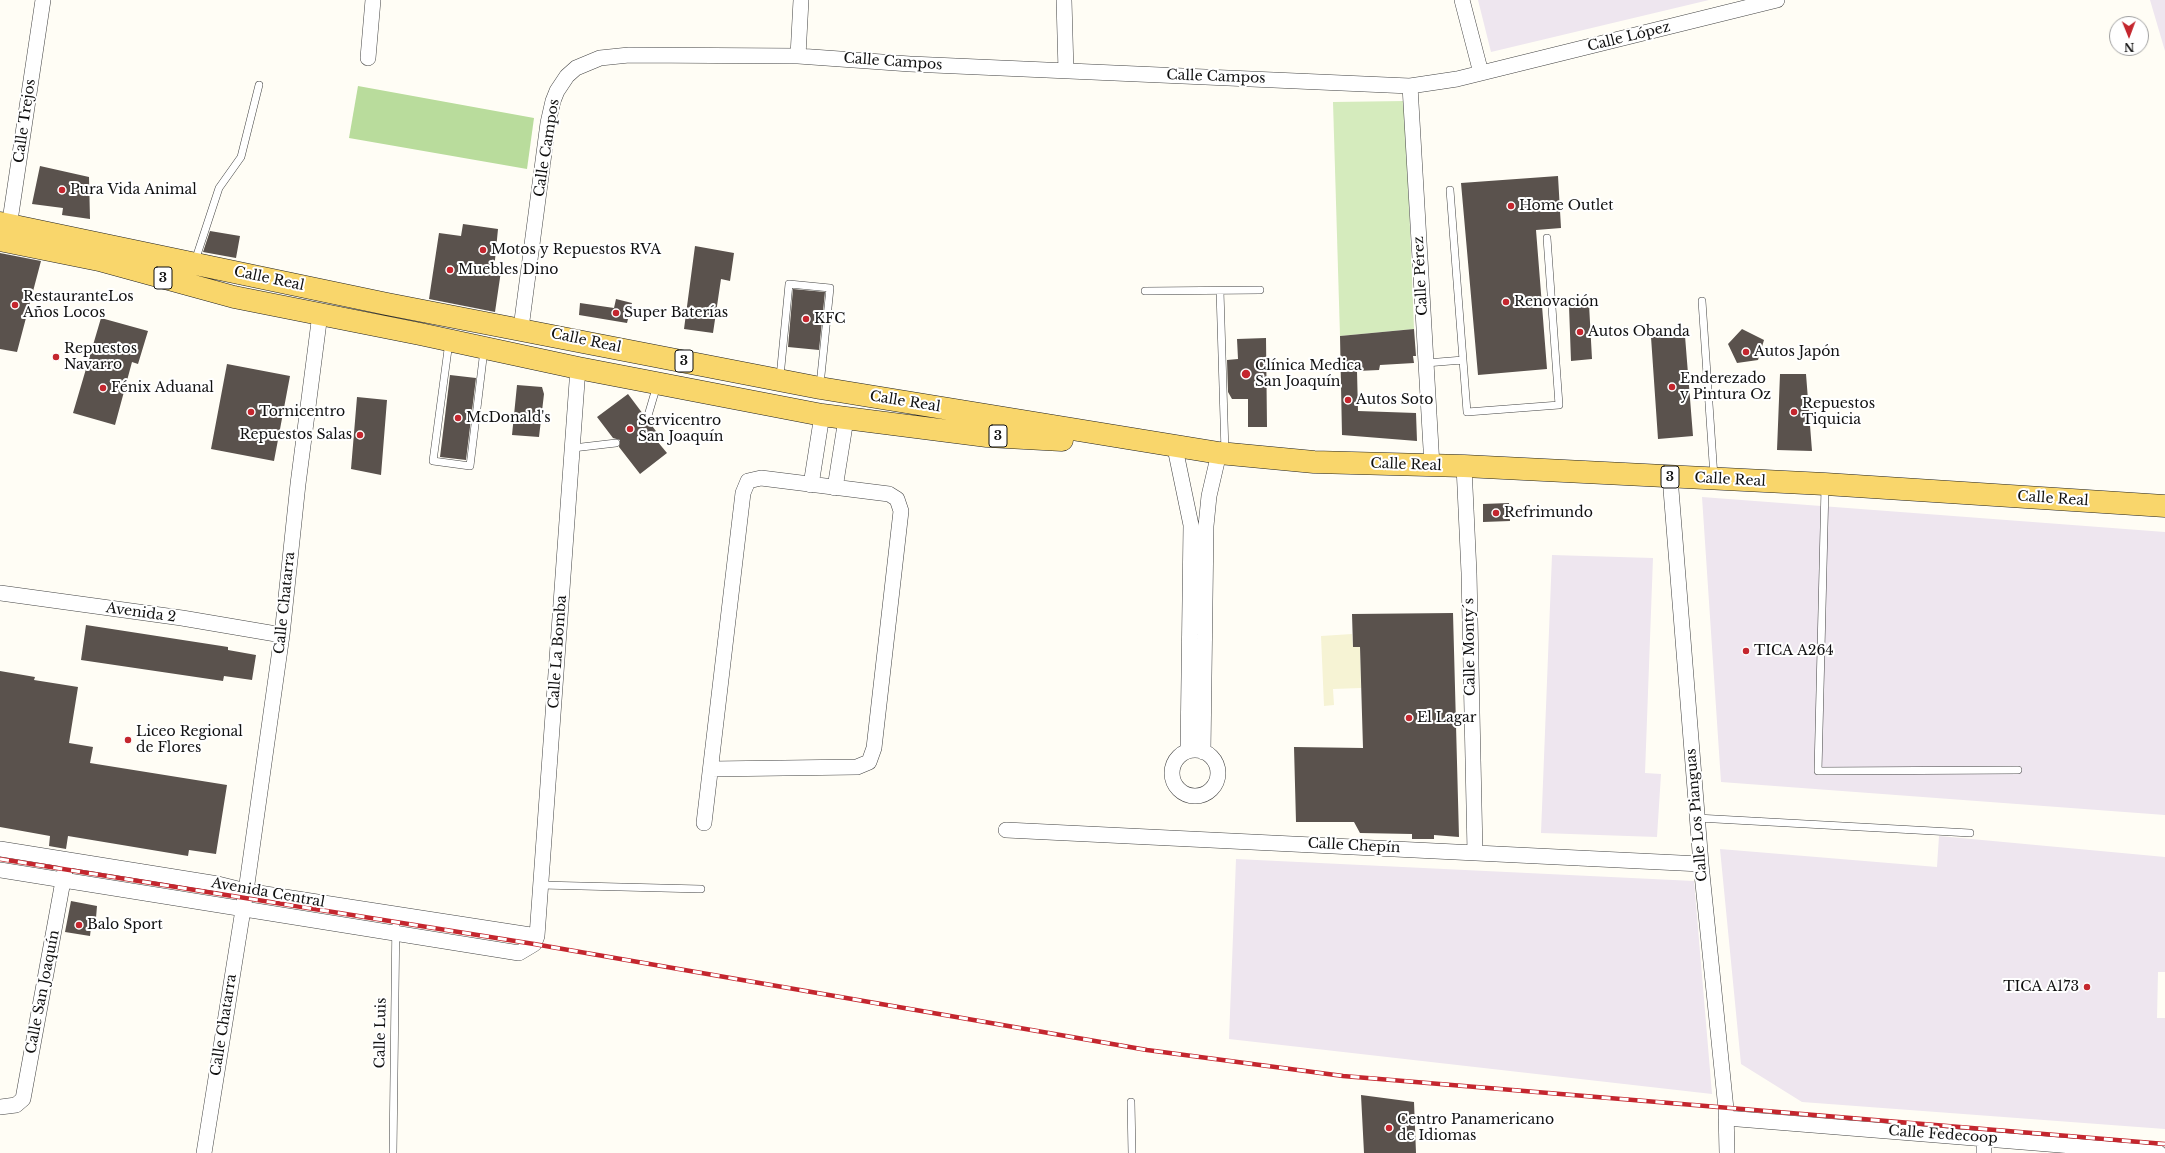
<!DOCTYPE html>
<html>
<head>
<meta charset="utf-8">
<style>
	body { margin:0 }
	#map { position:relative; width:2165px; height:1153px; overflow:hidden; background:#fffdf5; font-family:"Libre Baskerville",serif }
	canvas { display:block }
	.north { position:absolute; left:2109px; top:16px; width:40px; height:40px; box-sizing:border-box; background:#fff; border:1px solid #a0a0a0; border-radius:50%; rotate:179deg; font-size:11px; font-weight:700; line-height:16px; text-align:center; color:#111 }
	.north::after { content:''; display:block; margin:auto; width:14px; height:18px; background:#c4262e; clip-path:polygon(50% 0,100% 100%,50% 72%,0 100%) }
</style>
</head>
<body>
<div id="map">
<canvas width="2165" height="1153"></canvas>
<div class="north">N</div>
</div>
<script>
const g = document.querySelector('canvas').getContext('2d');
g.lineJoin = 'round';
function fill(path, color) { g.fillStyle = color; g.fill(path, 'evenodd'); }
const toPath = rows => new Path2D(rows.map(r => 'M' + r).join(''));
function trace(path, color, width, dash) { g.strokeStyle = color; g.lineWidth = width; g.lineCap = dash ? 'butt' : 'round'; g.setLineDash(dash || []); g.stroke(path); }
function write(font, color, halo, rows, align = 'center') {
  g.font = font + ' "Libre Baskerville",serif'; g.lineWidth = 4; g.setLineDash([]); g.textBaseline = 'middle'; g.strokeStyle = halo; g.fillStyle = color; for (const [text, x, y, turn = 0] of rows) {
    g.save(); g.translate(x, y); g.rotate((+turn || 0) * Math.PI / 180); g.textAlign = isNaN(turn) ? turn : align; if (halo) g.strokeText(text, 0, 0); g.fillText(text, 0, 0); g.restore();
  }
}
const industrial = toPath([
	[1478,0,1709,0,1491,52],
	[2150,0,2165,0,2165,51],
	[1702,497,2165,532,2165,815,1721,782],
	[1552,555,1653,558,1645,773,1661,774,1657,837,1541,833],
	[1939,836,2165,857,2165,972,2158,972,2157,1018,2165,1018,2165,1129,1802,1102,1741,1064,1720,849,1937,867],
	[1236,859,1694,881,1712,1094,1229,1039]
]);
const farmland = toPath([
	[1352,634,1353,647,1360,647,1361,688,1333,689,1334,705,1324,706,1321,636]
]);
const green = toPath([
	[1405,101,1414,329,1340,336,1333,102]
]);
const forest = toPath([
	[358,86,534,118,527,169,349,138]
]);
const building = toPath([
	[40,166,89,177,90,219,62,215,63,208,32,204],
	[1558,176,1561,228,1536,230,1547,369,1478,375,1461,183],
	[463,224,498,229,494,270,501,271,495,312,429,299,439,233,461,236],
	[210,231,240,236,236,258,203,252],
	[695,246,734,253,730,281,721,279,713,333,684,329],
	[0,253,41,261,17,352,0,349],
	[793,289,825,292,819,350,788,347],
	[616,299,632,303,627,323,579,315,580,303,614,308],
	[1589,304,1592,359,1571,361,1569,306],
	[101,318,148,331,138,364,132,362,115,425,73,413],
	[1414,329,1416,356,1413,356,1414,363,1380,365,1379,370,1357,371,1358,411,1416,413,1417,441,1342,435,1340,336],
	[1742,329,1764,340,1758,360,1737,363,1728,344],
	[1685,336,1693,436,1658,439,1651,337],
	[1266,338,1267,427,1248,427,1248,399,1232,399,1228,392,1227,360,1238,359,1237,339],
	[227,364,290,376,274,461,211,449],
	[1780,374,1806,374,1812,451,1777,450],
	[450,375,476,378,466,460,440,457],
	[517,385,542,387,544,394,539,437,512,435],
	[628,394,643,414,643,422,650,423,661,438,657,441,667,453,640,474,619,447,620,440,613,438,597,417],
	[357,397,387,400,381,475,351,469],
	[1509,503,1510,521,1483,522,1483,504],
	[1453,613,1459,837,1434,835,1434,839,1412,839,1412,834,1360,833,1354,822,1296,822,1294,747,1363,748,1360,647,1353,647,1352,614],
	[86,625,228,647,228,650,256,655,252,680,224,676,223,681,81,660],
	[0,671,35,677,34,680,78,687,69,743,93,747,90,763,227,785,216,854,189,850,188,856,68,836,66,849,49,846,50,836,0,827],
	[71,901,97,906,96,918,92,918,90,936,65,932],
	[1361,1095,1414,1102,1416,1153,1364,1153]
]);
const lane = toPath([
	[1450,190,1463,360],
	[195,261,219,188,241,157,259,85],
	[1145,291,1260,290],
	[1220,291,1225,452],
	[1702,301,1714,477],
	[449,342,433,461,470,466,484,350],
	[1426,363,1463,360,1467,412,1559,405,1547,238],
	[780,377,789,284,830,288,820,385],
	[647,419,657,385],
	[573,448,616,443],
	[1825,487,1818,771,2018,770],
	[1697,818,1970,833],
	[541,885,701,889],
	[1131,1102,1132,1153],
	[393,1153,396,914]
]);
const street = toPath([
	[1064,0,1066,71],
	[1462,0,1481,73],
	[798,56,801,0],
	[368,58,373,0],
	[1410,86,1432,466],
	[8,234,43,0],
	[521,328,548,123,553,101,557,91,567,76,576,68,600,58,629,55,798,56,910,64,1410,86,1457,79,1777,0],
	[1175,448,1191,525,1188,751],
	[1464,466,1469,573,1475,852],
	[1670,477,1701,864,1726,1109,1727,1153],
	[811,485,822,415],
	[835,488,846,419],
	[0,593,182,618,282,635],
	'1172 773a23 23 0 1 1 46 0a23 23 0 1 1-46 0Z',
	[1203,752,1206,526,1209,496,1219,453],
	[704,823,743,493,748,481,761,478,889,494,897,499,901,511,874,748,869,762,857,767,711,769],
	[1006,830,1701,864],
	[0,849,218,884,246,891,537,936],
	[0,870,519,953,534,944,537,936,578,368],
	[0,1107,16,1105,23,1099,65,870],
	[1726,1118,2159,1153],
	[1984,1138,1984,1153],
	[204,1153,246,891,282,635,298,484,320,314]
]);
const primary = toPath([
	[0,223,387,304,820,388,1219,453,1314,462,1464,466,1825,484,2165,506],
	[0,240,99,260,234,297,420,334,578,368,822,415,987,436,1062,440]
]);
const rail = toPath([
	[0,859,534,944,1147,1050,1343,1076,2165,1144]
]);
const markers = [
	[62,190,4,"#c4262e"],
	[1511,206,4,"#c4262e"],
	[483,250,4,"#c4262e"],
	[450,270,4,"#c4262e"],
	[1506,302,4,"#c4262e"],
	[15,305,4,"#c4262e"],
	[616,313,4,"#c4262e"],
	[806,319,4,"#c4262e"],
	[1580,332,4,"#c4262e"],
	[1746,352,4,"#c4262e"],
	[56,357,4,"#c4262e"],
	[1246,374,5,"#c4262e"],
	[1672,387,4,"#c4262e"],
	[103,388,4,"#c4262e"],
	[1348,400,4,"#c4262e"],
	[251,412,4,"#c4262e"],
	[1794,412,4,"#c4262e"],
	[458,418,4,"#c4262e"],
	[630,429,4,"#c4262e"],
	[360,435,4,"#c4262e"],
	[1496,513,4,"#c4262e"],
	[1746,651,4,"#c4262e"],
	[1409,718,4,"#c4262e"],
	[128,740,4,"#c4262e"],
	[79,925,4,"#c4262e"],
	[2087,987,4,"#c4262e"],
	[1389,1128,4,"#c4262e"]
];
const shields = [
	[163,278,18],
	[684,361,18],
	[998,436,18],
	[1670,477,18]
];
const shieldNames = [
	["3",163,278],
	["3",684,361],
	["3",998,436],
	["3",1670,477]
];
const streetNames = [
	["Calle López",1629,37,-14],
	["Calle Campos",893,62,4],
	["Calle Campos",1216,77,2],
	["Calle Trejos",25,121,-82],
	["Calle Campos",547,148,-81],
	["Calle Pérez",1421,276,-93],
	["Calle Real",269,279,12],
	["Calle Real",586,341,12],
	["Calle Real",905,402,9],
	["Calle Real",1406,465,2],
	["Calle Real",1730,480,3],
	["Calle Real",2053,499,4],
	["Calle Chatarra",285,603,-84],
	["Avenida 2",141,613,8],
	["Calle Monty´s",1470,647,-91],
	["Calle La Bomba",558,652,-86],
	["Calle Los Pianguas",1697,815,-95],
	["Calle Chepín",1354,846,3],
	["Avenida Central",268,893,10],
	["Calle San Joaquín",43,992,-79],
	["Calle Chatarra",224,1025,-81],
	["Calle Luis",381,1033,-89],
	["Calle Fedecoop",1943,1135,4]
];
const poiNames = [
	["Pura Vida Animal",70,190],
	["Home Outlet",1519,206],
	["Motos y Repuestos RVA",491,250],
	["Muebles Dino",458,270],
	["RestauranteLos",23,297],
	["Años Locos",23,313],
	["Renovación",1514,302],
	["Super Baterías",624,313],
	["KFC",814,319],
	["Autos Obanda",1588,332],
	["Repuestos",64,349],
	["Navarro",64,365],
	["Autos Japón",1754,352],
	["Clínica Medica",1255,366],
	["San Joaquín",1255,382],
	["Enderezado",1680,379],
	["y Pintura Oz",1680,395],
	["Fénix Aduanal",111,388],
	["Autos Soto",1356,400],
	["Repuestos",1802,404],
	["Tiquicia",1802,420],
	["Tornicentro",259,412],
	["McDonald's",466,418],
	["Servicentro",638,421],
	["San Joaquín",638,437],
	["Repuestos Salas",352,435,"right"],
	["Refrimundo",1504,513],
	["TICA A264",1754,651],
	["El Lagar",1417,718],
	["Liceo Regional",136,732],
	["de Flores",136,748],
	["Balo Sport",87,925],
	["TICA A173",2079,987,"right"],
	["Centro Panamericano",1397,1120],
	["de Idiomas",1397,1136]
];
fill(industrial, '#eee6ef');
fill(farmland, '#f6f3d4');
fill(green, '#d5ebbd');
fill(forest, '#b9dc9c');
fill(building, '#5a524d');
trace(lane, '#444', 8);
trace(street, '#444', 16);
trace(primary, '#222', 23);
trace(lane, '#fff', 7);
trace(street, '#fff', 15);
trace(primary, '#f9d66b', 22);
trace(rail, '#c4262e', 4.5);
trace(rail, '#fff', 3, [9]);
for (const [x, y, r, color] of markers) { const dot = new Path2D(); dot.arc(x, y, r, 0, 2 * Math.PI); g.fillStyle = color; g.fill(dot); trace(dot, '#fff', 1.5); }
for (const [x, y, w] of shields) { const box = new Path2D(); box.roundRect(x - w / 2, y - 11, w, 22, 3); g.fillStyle = '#fff'; g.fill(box); trace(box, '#111', 1); }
write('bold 13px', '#111', null, shieldNames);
write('14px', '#111', '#fff', streetNames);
write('14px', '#111', '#fff', poiNames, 'left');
</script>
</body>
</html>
